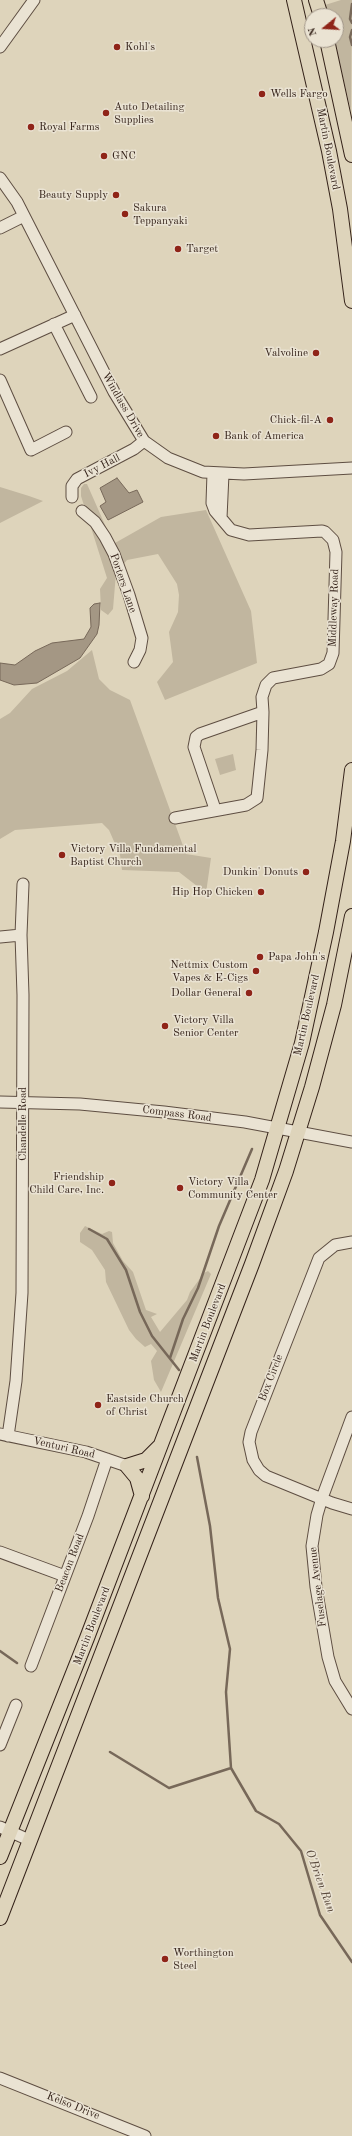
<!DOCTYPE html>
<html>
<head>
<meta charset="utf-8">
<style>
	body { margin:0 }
	#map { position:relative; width:352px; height:2136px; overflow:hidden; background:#ded4bb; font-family:"Old Standard TT",serif }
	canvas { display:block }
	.north { position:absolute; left:304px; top:8px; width:40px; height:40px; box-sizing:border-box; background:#eae3d3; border:1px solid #a19689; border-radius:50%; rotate:252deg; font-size:11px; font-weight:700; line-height:16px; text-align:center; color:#342219 }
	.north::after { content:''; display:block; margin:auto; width:14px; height:18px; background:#8f2418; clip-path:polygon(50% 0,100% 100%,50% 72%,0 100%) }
</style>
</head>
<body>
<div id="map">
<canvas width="352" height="2136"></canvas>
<div class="north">N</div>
</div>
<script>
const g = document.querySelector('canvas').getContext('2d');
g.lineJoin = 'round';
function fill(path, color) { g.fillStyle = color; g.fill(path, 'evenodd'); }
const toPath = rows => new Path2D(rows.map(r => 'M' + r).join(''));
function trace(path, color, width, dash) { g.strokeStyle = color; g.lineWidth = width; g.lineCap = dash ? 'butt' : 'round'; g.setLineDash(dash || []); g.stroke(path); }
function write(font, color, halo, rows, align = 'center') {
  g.font = font + ' "Old Standard TT",serif'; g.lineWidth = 3; g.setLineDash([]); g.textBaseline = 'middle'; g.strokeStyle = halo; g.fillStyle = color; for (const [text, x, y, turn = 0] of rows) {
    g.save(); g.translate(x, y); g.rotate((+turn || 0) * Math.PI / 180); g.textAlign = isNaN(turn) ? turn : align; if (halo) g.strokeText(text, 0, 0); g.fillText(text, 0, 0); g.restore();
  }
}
const green = toPath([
	[341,0,352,0,351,111,334,40,336,40,336,16,328,16,325,5],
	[84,484,87,484,109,534,115,543,161,517,206,510,251,611,257,663,165,700,157,682,173,662,169,632,178,612,179,595,177,584,158,554,127,560,116,573,113,609,108,615,101,610,100,589,107,578,81,496,81,488],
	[0,487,29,496,43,501,0,523],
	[92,650,99,679,110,690,130,700,186,854,211,858,206,893,179,872,122,870,120,855,109,830,102,823,15,830,0,839,0,719,10,713,32,689,67,671],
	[233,754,236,770,220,775,215,759],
	[85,1226,102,1234,109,1231,112,1232,113,1243,123,1261,133,1272,146,1310,157,1314,151,1317,160,1332,187,1300,190,1292,204,1273,208,1271,211,1274,161,1392,154,1380,151,1361,157,1351,151,1344,145,1347,136,1339,129,1330,106,1282,105,1270,92,1250,80,1242,80,1233]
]);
const water = toPath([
	[117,478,129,493,137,490,143,502,108,520,100,506,106,502,100,488,117,478],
	[100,603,99,625,97,634,80,658,37,683,14,685,0,680,0,663,15,665,35,651,52,643,84,639,91,627,90,608,94,604,100,603]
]);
const stream = toPath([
	[352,4,350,19,352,23],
	[352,30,350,37,352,45],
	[89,1229,107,1239,126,1270,140,1312,152,1336,179,1370],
	[170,1358,183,1319,198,1288,219,1226,252,1149],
	[197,1457,210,1526,218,1598,230,1649,226,1692,231,1768],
	[0,1651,17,1663],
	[110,1752,169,1788,231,1768,256,1811,279,1824,301,1851,320,1915,352,1962]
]);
const minor = toPath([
	[0,47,34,0],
	[0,178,17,202,114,392,144,441,168,458,203,472,244,474,352,468],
	[0,228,24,216],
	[54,324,91,397],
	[0,349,75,315],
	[0,380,31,450,66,432],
	[72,497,72,486,77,479,134,449,144,441],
	[82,511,95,522,105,537,114,554,129,595,142,638,140,650,134,662],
	[221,518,223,474],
	[215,809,194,747,196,737,200,734,263,712],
	[175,818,246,805,257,798,262,750,263,712,262,697,266,685,273,678,321,669,329,664,333,653,336,552,333,540,325,532,322,531,249,535,231,530,215,511,212,503,213,473],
	[0,937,21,935],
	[0,1102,80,1104,164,1112,245,1122,352,1142],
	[352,1242,335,1245,319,1258,251,1432,249,1442,253,1460,259,1470,266,1476,332,1503,352,1509],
	[352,1417,322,1498,317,1515,312,1546,316,1587,328,1657,335,1681,352,1709],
	[0,1434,86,1452,127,1466],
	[8,1436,16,1381,22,1293,23,995,21,935,23,884],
	[0,1552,65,1576],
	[31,1666,88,1516,107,1459],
	[0,1745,16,1705],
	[0,1827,29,1840],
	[0,2078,145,2136]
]);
const major = toPath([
	[294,0,329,151,340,209,352,301],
	[316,0,321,16],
	[327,40,352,155],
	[127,1466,146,1460,159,1447],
	[127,1466,137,1478,142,1496],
	[0,1857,87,1638,262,1180,302,1043,326,932,343,841,352,770],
	[0,1918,252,1264,286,1171,312,1087,334,1005,352,916]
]);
const markers = [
	[117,47,4,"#8f2418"],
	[262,94,4,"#8f2418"],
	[106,113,4,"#8f2418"],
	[31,127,4,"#8f2418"],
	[104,156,4,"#8f2418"],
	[116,195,4,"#8f2418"],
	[125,214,4,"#8f2418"],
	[178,249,4,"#8f2418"],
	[316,353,4,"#8f2418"],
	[330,420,4,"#8f2418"],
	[216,436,4,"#8f2418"],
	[62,855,4,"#8f2418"],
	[306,872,4,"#8f2418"],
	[261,892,4,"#8f2418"],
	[260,957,4,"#8f2418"],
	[256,971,4,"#8f2418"],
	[249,993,4,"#8f2418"],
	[165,1026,4,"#8f2418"],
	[112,1183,4,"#8f2418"],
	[180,1188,4,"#8f2418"],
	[98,1405,4,"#8f2418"],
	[165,1959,4,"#8f2418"]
];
const poiNames = [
	["Kohl's",125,47],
	["Wells Fargo",270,94],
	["Auto Detailing",114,107],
	["Supplies",114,120],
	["Royal Farms",39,127],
	["GNC",112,156],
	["Beauty Supply",108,195,"right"],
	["Sakura",133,208],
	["Teppanyaki",133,221],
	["Target",186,249],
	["Valvoline",308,353,"right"],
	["Chick-fil-A",322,420,"right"],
	["Bank of America",224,436],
	["Victory Villa Fundamental",70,849],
	["Baptist Church",70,862],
	["Dunkin' Donuts",298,872,"right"],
	["Hip Hop Chicken",253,892,"right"],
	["Papa John's",268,957],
	["Nettmix Custom",248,965,"right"],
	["Vapes & E-Cigs",248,978,"right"],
	["Dollar General",241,993,"right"],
	["Victory Villa",173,1020],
	["Senior Center",173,1033],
	["Friendship",104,1177,"right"],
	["Child Care, Inc.",104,1190,"right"],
	["Victory Villa",188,1182],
	["Community Center",188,1195],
	["Eastside Church",106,1399],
	["of Christ",106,1412],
	["Worthington",173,1953],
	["Steel",173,1966]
];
const streetNames = [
	["Martin Boulevard",328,149,79],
	["Windlass Drive",123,405,60],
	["Ivy Hall",102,466,-27],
	["Porters Lane",123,583,71],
	["Middleway Road",334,608,-88],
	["Martin Boulevard",307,1015,-77],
	["Compass Road",177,1114,7],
	["Chandelle Road",23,1124,-90],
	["Martin Boulevard",208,1323,-69],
	["Box Circle",271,1378,-69],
	["Venturi Road",64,1448,13],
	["Beacon Road",70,1563,-69],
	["Fuselage Avenue",318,1587,-97],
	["Martin Boulevard",92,1626,-69],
	["Kelso Drive",73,2106,22]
];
const waterNames = [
	["O'Brien Run",320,1881,70]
];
fill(green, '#c1b69f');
fill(water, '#a49784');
trace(water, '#776859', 1);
trace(stream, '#776859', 2.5);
trace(minor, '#5e4e42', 13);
trace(major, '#342219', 16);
trace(minor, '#eae3d3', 11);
trace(major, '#ded4bb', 14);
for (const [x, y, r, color] of markers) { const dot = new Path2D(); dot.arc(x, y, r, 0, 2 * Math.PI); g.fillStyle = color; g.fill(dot); trace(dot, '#eae3d3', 1.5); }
write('11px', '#342219', '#eae3d3', poiNames, 'left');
write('11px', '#342219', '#eae3d3', streetNames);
write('italic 12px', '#5b4b3e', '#eae3d3', waterNames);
</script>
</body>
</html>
